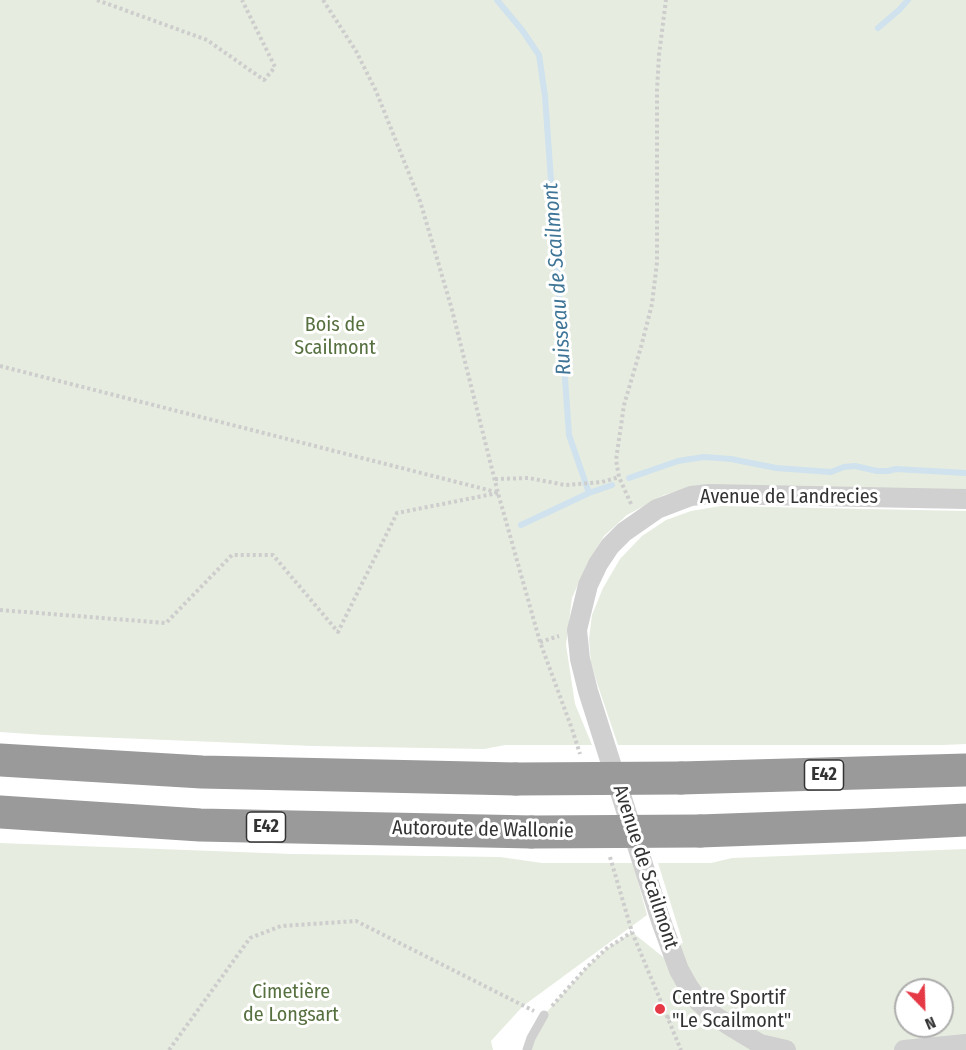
<!DOCTYPE html>
<html>
<head>
<meta charset="utf-8">
<style>
	body { margin:0 }
	#map { position:relative; width:966px; height:1050px; overflow:hidden; background:#fff; font-family:"Fira Sans Condensed",sans-serif }
	canvas { display:block }
	.north { position:absolute; left:894px; top:978px; width:60px; height:60px; box-sizing:border-box; background:#fff; border:2px solid #adadad; border-radius:50%; rotate:157deg; font-size:16px; font-weight:700; line-height:24px; text-align:center; color:#333 }
	.north::after { content:''; display:block; margin:auto; width:21px; height:27px; background:#e63946; clip-path:polygon(50% 0,100% 100%,50% 72%,0 100%) }
</style>
</head>
<body>
<div id="map">
<canvas width="966" height="1050"></canvas>
<div class="north">N</div>
</div>
<script>
const g = document.querySelector('canvas').getContext('2d');
g.lineJoin = 'round';
function fill(path, color) { g.fillStyle = color; g.fill(path, 'evenodd'); }
const toPath = rows => new Path2D(rows.map(r => 'M' + r).join(''));
function trace(path, color, width, dash) { g.strokeStyle = color; g.lineWidth = width; g.lineCap = dash ? 'butt' : 'round'; g.setLineDash(dash || []); g.stroke(path); }
function write(font, color, halo, rows, align = 'center') {
  g.font = font + ' "Fira Sans Condensed",sans-serif'; g.lineWidth = 6; g.setLineDash([]); g.textBaseline = 'middle'; g.strokeStyle = halo; g.fillStyle = color; for (const [text, x, y, turn = 0] of rows) {
    g.save(); g.translate(x, y); g.rotate((+turn || 0) * Math.PI / 180); g.textAlign = isNaN(turn) ? turn : align; if (halo) g.strokeText(text, 0, 0); g.fillText(text, 0, 0); g.restore();
  }
}
const green = toPath([
	[0,0,966,0,966,499,691,487,664,495,627,515,604,536,587,564,572,598,566,645,575,704,592,745,505,745,484,749,313,746,45,735,0,732],
	[721,506,966,511,966,744,943,745,618,745,597,683,591,663,589,639,592,615,603,588,620,559,642,536,666,520,691,511],
	[0,843,292,854,500,857,542,863,633,863,647,915,523,1006,491,1041,493,1050,0,1050],
	[966,849,966,1050,527,1050,544,1015,587,967,606,949,632,932,678,969,670,946,683,943,658,863,711,863,732,858],
	[906,990,942,990,942,1026,906,1026]
]);
const stream = toPath([
	[497,0,522,30,539,55,545,96,569,435,589,493,521,525],
	[878,28,899,10,908,0],
	[629,478,678,461,704,457,731,459,776,468,831,472,844,467,855,466,877,471,888,471,896,469,966,473],
	[589,493,612,485]
]);
const path = toPath([
	[97,0,207,40,264,80,275,67,242,0],
	[323,0,356,51,376,91,420,201,451,306,498,493,540,642,572,729,580,754],
	[0,366,496,492],
	[495,479,529,478,565,485,602,482,619,477],
	[631,504,619,477,616,460,624,405,641,347,652,304,657,262,657,90,659,55,666,0],
	[0,610,166,623,232,555,273,555,338,632,397,513,498,493],
	[540,642,559,636],
	[610,857,632,932,681,1050],
	[552,1006,587,967,606,949,632,932],
	[667,1018,682,1010],
	[169,1050,250,938,281,926,356,921,534,1011]
]);
const service = toPath([
	[527,1050,531,1038,544,1015]
]);
const minor = toPath([
	[786,1050,760,1044,730,1026,715,1016,699,1002,688,986,679,970,661,921,588,691,580,659,577,630,588,585,598,564,610,546,624,532,657,509,691,496,709,494,966,499],
	[904,1050,966,1044]
]);
const motorway = toPath([
	[0,760,202,772,516,779],
	[681,778,966,770],
	[0,812,200,825,532,832],
	[700,831,865,825,966,820]
]);
const motorwayBridge = toPath([
	[516,779,681,778],
	[532,832,700,831]
]);
const markers = [
	[660,1009,6,"#e63946"]
];
const shields = [
	[824,775,39],
	[266,827,39]
];
const shieldNames = [
	["E42",824,775],
	["E42",266,827]
];
const parkNames = [
	["Bois de",335,325],
	["Scailmont",335,348],
	["Cimetière",291,992],
	["de Longsart",291,1015]
];
const streetNames = [
	["Avenue de Landrecies",789,497],
	["Autoroute de Wallonie",483,830,1],
	["Avenue de Scailmont",645,867,72]
];
const poiNames = [
	["Centre Sportif",672,998],
	["\"Le Scailmont\"",672,1021]
];
const waterNames = [
	["Ruisseau de Scailmont",558,279,-94]
];
fill(green, '#e6ecdf');
trace(stream, '#cfe2ee', 6);
trace(path, '#cdcdcd', 4, [3, 3]);
trace(service, '#d0d0d0', 9);
trace(minor, '#d0d0d0', 20);
trace(motorway, '#9a9a9a', 33);
trace(motorwayBridge, '#9a9a9a', 33);
for (const [x, y, r, color] of markers) { const dot = new Path2D(); dot.arc(x, y, r, 0, 2 * Math.PI); g.fillStyle = color; g.fill(dot); trace(dot, '#fff', 2); }
for (const [x, y, w] of shields) { const box = new Path2D(); box.roundRect(x - w / 2, y - 15, w, 30, 4.5); g.fillStyle = '#fff'; g.fill(box); trace(box, '#333', 1.5); }
write('bold 18px', '#333', null, shieldNames);
write('20px', '#56703f', '#fff', parkNames);
write('20px', '#333', '#fff', streetNames);
write('20px', '#333', '#fff', poiNames, 'left');
write('italic 21px', '#3f7597', '#fff', waterNames);
</script>
</body>
</html>
